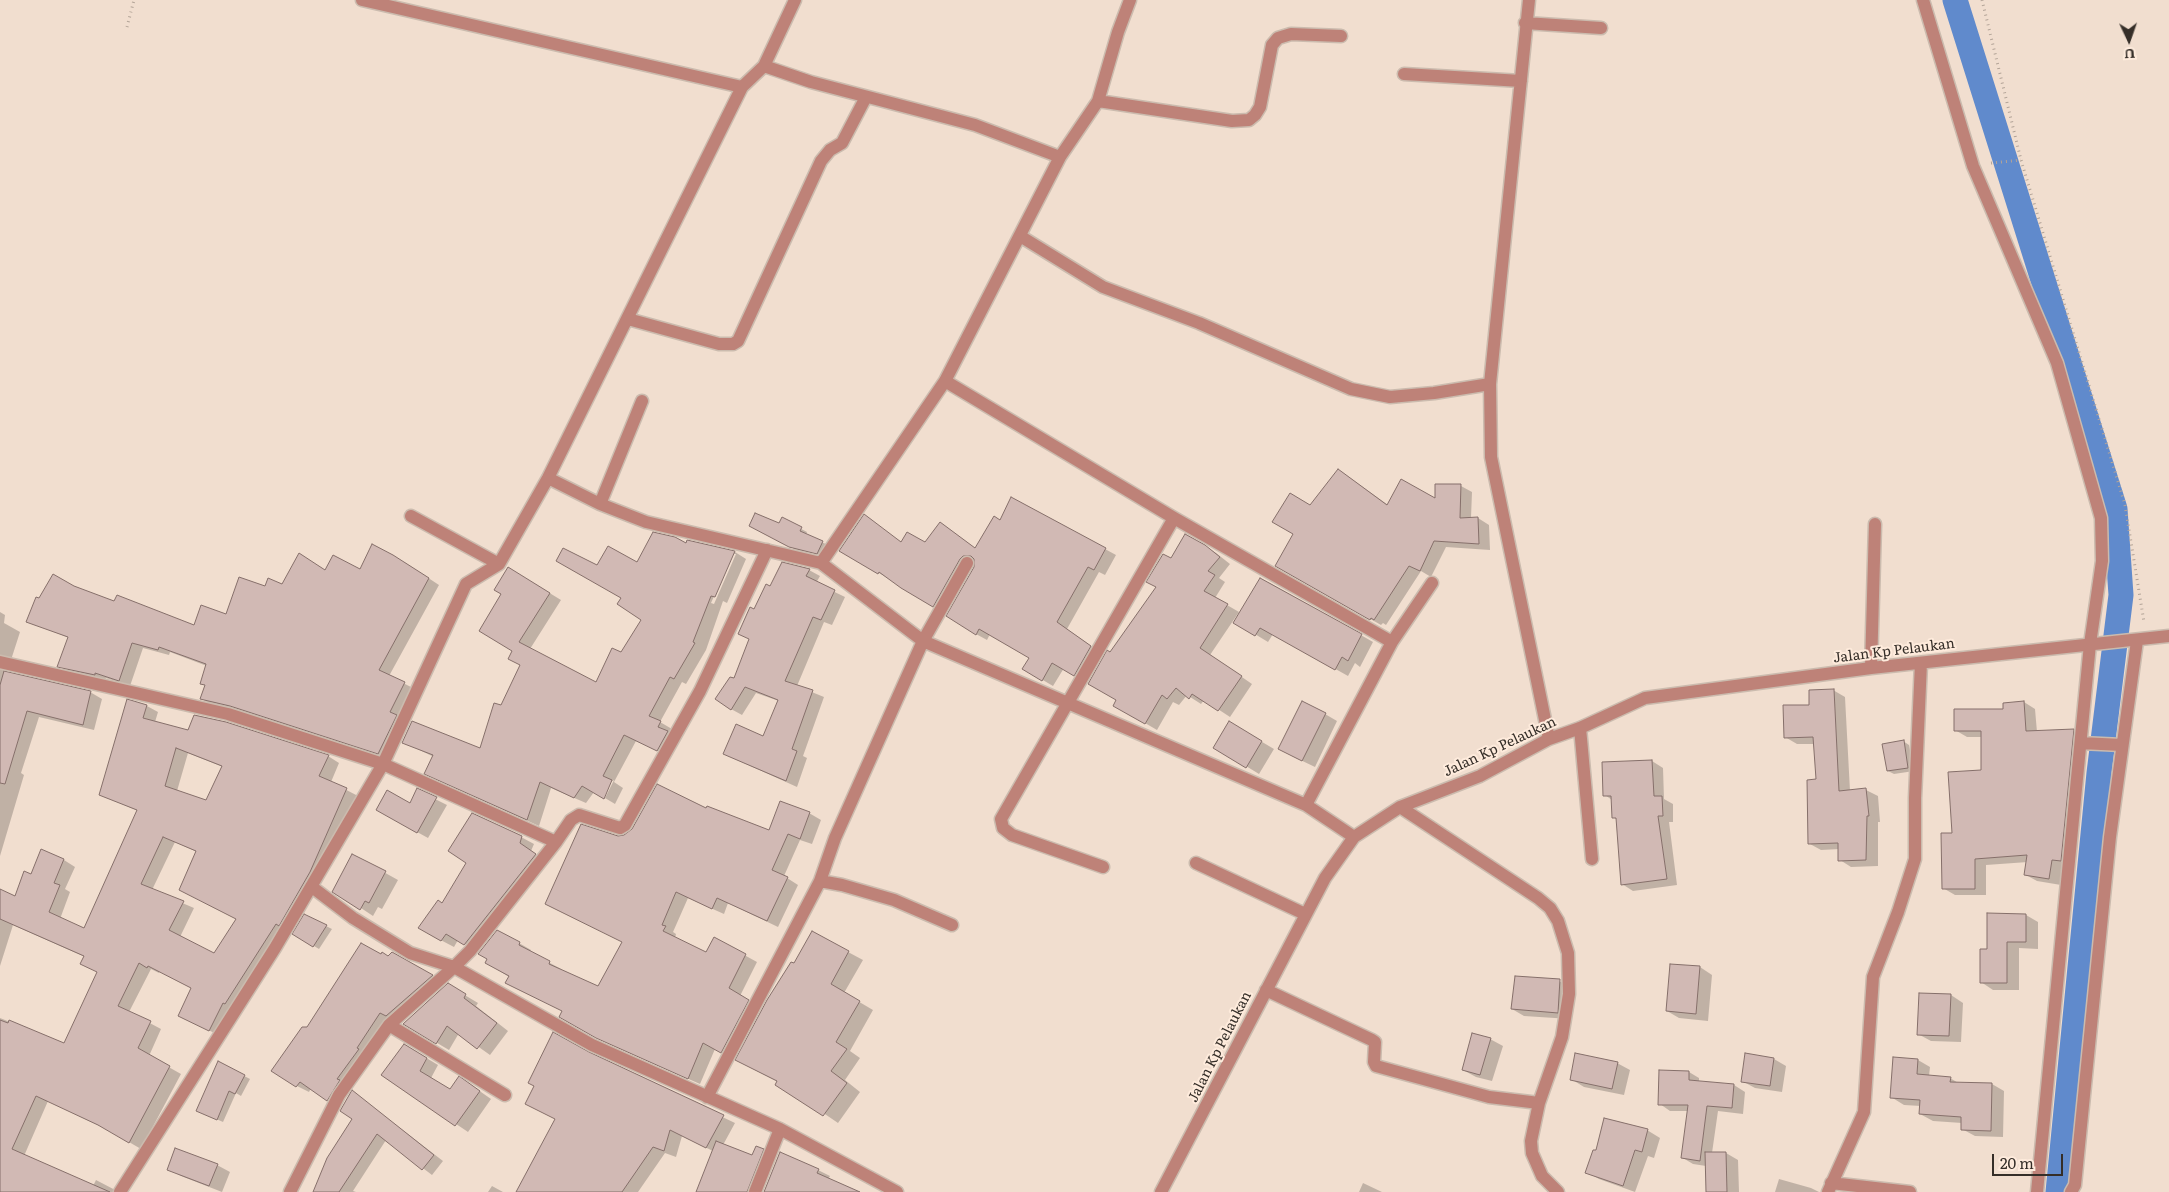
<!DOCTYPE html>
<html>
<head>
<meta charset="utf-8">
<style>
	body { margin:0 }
	#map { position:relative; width:2169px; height:1192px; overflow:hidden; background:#f1decf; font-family:Literata,serif }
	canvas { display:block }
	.north { position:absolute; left:2104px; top:15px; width:50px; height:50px; -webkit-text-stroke:4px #feebdc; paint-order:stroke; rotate:177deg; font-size:14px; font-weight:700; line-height:20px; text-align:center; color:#352e28 }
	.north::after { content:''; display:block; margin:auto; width:18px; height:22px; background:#352e28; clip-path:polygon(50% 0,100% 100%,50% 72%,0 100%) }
	.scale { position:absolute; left:1992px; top:1154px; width:71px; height:22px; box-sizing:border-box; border:2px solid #352e28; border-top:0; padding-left:6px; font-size:15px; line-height:18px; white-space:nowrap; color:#352e28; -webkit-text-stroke:4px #feebdc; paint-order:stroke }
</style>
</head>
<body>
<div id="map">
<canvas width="2169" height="1192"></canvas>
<div class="north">U</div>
<div class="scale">20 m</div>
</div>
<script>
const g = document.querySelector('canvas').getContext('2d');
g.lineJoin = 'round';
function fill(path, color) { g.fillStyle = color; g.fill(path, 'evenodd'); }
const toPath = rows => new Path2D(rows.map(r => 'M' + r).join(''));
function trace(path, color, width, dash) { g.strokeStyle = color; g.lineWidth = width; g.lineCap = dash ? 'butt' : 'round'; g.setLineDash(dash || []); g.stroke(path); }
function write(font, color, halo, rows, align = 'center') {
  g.font = font + ' Literata,serif'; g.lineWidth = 4; g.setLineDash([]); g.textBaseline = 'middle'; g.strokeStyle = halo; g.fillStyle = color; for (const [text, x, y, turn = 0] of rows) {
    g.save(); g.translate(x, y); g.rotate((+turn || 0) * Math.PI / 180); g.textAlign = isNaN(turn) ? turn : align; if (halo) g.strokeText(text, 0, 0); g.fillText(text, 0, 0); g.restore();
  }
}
const shadow = toPath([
	[1339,470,1388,505,1436,500,1461,486,1472,492,1471,518,1478,518,1489,525,1490,550,1446,547,1431,577,1421,571,1386,625,1383,623,1381,625,1277,566,1311,507],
	[864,516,902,543,925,543,941,523,976,549,1001,521,1105,549,1116,555,1105,575,1099,572,1067,629,1101,653,1085,681,1064,668,1053,686,1024,669,1031,657,990,634,987,640,976,634,977,561,971,564,944,612,879,573],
	[782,519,807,532,806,535,828,545,823,556,796,550,750,525,779,524],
	[1186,535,1216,553,1230,564,1219,578,1225,582,1215,598,1239,612,1210,655,1252,684,1230,717,1204,700,1201,704,1187,695,1179,705,1173,702,1157,730,1114,705,1117,700,1111,653,1158,587],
	[688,541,735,552,746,559,727,603,723,601,706,650,686,684,682,682,660,722,672,729,669,756,636,741,614,782,623,788,615,804,605,798,614,780,594,792,586,803,551,788,539,826,437,780,434,757,403,742,481,749,522,665,513,650,520,575,561,600,530,649,596,684,621,654,642,620,598,566,637,564,686,544],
	[733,554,736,554,714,604,711,603],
	[404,562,439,585,389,676,415,689,389,759,242,712,212,705,202,699,206,686,201,683,207,666,170,652,169,655,143,648,130,686,106,678,105,680,69,672,58,666,69,638,28,621,40,599,73,587,115,603,195,627,227,616,266,587,282,586,326,571,361,570],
	[809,570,820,576,816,583,845,597,832,625,824,622,797,686,824,697,803,756,807,758,797,787,724,754,764,737,779,701,756,693,742,715,731,709,735,680,750,639,754,611,771,588],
	[1268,582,1373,642,1360,667,1355,663,1348,676,1273,634,1268,642,1235,622],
	[0,612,5,615,4,623,20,632,11,660,3,666,4,671,90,692,102,699,94,730,39,717,21,773,24,775,0,856],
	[1833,690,1845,697,1850,791,1866,790,1878,796,1880,822,1878,822,1878,866,1851,867,1840,860,1840,849,1821,850,1810,844,1817,780,1815,744,1797,744,1785,737,1810,706],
	[2024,702,2035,709,2037,732,2073,731,2085,737,2061,885,2037,881,2026,875,2028,862,1986,865,1986,895,1955,895,1943,888,1954,834,1982,771,1982,737,1967,737,1955,730],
	[147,706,158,712,155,722,189,732,328,756,339,763,331,782,358,796,221,1036,191,1022,192,988,160,971,159,973,151,969,129,1012,161,1029,149,1056,181,1074,141,1149,110,1131,48,1101,24,1156,93,1186,96,1180,119,1192,0,1192,0,1018,65,1044,99,973,85,957,13,925,0,966,0,891,16,897,32,876,42,851,64,860,75,867,65,889,70,892,60,919,84,929,138,811,101,795],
	[188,753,223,767,207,801,177,791],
	[175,842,197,852,237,919,214,955,180,937,194,908,152,890],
	[1325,714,1337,721,1315,767,1292,756],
	[1230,723,1274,749,1259,774,1215,747],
	[1903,741,1909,745,1914,771,1894,774,1888,771],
	[1652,761,1663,768,1664,799,1673,804,1673,822,1669,822,1677,885,1633,891,1622,884,1618,820,1613,817,1612,800,1605,795],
	[417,790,447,805,428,838,388,816,410,804],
	[707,810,770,831,809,813,821,820,812,844,800,840,784,876,798,885,778,927,728,903,724,914,688,898,673,932,676,934,675,938,706,953,715,939,757,962,740,996,760,1007,733,1058,715,1049,700,1084,609,1044,561,1017,563,1011,498,970,519,943,531,950,530,952,561,969,560,971,599,987,623,942,617,837],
	[521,837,534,844,531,851,547,862,477,951,458,940,454,947,431,935],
	[353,855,398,880,382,909,378,907,373,916,361,908],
	[2026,915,2038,922,2038,949,2019,948,2019,990,1993,990,1981,982,1988,950],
	[326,926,332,929,319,949,294,934],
	[848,952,863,960,844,993,873,1010,850,1051,860,1058,845,1080,860,1092,838,1123,778,1082,751,1068,794,965],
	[393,953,444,982,393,1019,339,1107,311,1088,309,1092,297,1086,307,1028,381,956,389,957],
	[1700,967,1712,975,1708,1021,1679,1018,1667,1011],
	[1559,981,1572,988,1570,1019,1524,1016,1512,1009],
	[448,985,478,1003,476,1006,508,1031,490,1055,459,1033,449,1050,405,1024],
	[1951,995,1963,1003,1961,1042,1931,1041,1918,1034],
	[1490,1039,1503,1046,1492,1081,1476,1077,1463,1070],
	[405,1045,438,1065,431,1078,450,1091,471,1085,491,1099,468,1132,382,1074],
	[588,1053,735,1123,723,1145,753,1157,763,1150,775,1156,755,1192,736,1185,733,1192,697,1192,713,1151,682,1136,676,1157,665,1153,638,1192,517,1192,557,1119],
	[1774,1059,1786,1066,1782,1092,1755,1088,1742,1081],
	[1918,1060,1930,1067,1929,1076,1950,1078,1960,1084,1992,1084,2004,1091,2003,1137,1975,1136,1962,1129,1962,1123,1933,1121,1920,1114,1921,1106,1904,1105,1891,1097],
	[219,1063,250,1079,241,1096,236,1093,223,1122,203,1113],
	[1617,1063,1630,1070,1624,1095,1584,1087,1571,1079],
	[1689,1072,1699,1078,1699,1082,1734,1085,1745,1092,1743,1114,1718,1111,1712,1153,1726,1153,1738,1160,1739,1192,1708,1192,1706,1166,1693,1164,1683,1158,1689,1111,1670,1111,1660,1104],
	[353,1092,443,1161,432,1175,386,1140,353,1191,356,1192,314,1192,354,1119],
	[1647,1130,1660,1138,1654,1158,1648,1156,1635,1192,1599,1179,1587,1172],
	[217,1165,230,1172,222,1192,181,1176,168,1169],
	[818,1170,830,1176,828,1180,852,1192,765,1192],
	[1779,1179,1811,1188,1819,1192,1775,1192],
	[1363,1183,1382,1192,1359,1192],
	[492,1186,503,1192,488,1192]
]);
const canal = toPath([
	[1955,0,2115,509,2121,595,2099,773,2058,1192]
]);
const building = toPath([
	[1338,469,1387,505,1401,479,1435,498,1435,484,1461,484,1460,518,1478,517,1479,544,1434,541,1420,571,1409,566,1374,620,1371,618,1370,620,1275,566,1293,534,1272,522,1290,493,1310,505,1338,469],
	[1011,497,1106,548,1094,570,1088,567,1057,622,1091,646,1074,676,1052,663,1042,681,1022,669,1029,658,979,629,976,635,946,616,974,567,974,559,971,556,963,556,960,559,933,607,901,588,879,572,878,574,839,551,864,514,901,542,907,532,925,542,940,522,975,548,994,516,1000,520,1011,497],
	[755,513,779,523,782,517,802,527,800,531,823,541,817,554,789,547,749,526,755,513],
	[653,532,675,537,686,543,687,540,735,551,715,597,711,596,693,642,695,643,674,679,670,677,649,716,661,721,658,727,668,731,657,751,624,735,603,776,612,780,604,799,582,786,574,798,540,782,527,820,424,774,433,755,402,743,412,721,480,748,494,703,501,705,520,665,508,659,512,651,479,631,501,594,494,590,508,567,550,593,519,642,596,682,612,648,621,652,641,620,617,604,621,598,556,561,563,548,597,565,608,546,637,562,653,532],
	[1185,534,1205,545,1220,557,1208,571,1215,575,1204,591,1228,604,1200,648,1242,676,1218,711,1192,694,1189,699,1176,688,1167,699,1162,695,1145,724,1113,706,1116,700,1088,684,1107,650,1110,652,1156,587,1146,582,1163,554,1171,558,1185,534],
	[372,544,393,555,429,578,379,670,405,682,390,712,397,715,378,754,230,706,200,699,205,685,200,684,206,664,159,647,158,650,132,643,119,681,95,673,95,675,57,667,68,637,26,622,36,597,39,598,53,574,74,586,114,601,117,595,194,625,201,605,226,614,239,577,265,586,268,578,282,584,299,553,325,570,333,555,360,569,372,544],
	[782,562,810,569,806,576,835,590,821,620,813,617,785,681,813,690,792,749,797,751,786,781,723,754,736,724,763,736,778,700,745,687,731,710,715,699,730,677,734,678,749,639,738,634,750,607,754,609,766,584,770,586,782,562],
	[1260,578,1362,634,1348,661,1342,657,1335,670,1260,628,1255,636,1233,623,1260,578],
	[4,671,91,691,83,725,27,711,5,784,0,783,0,685,4,671],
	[1834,689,1839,791,1866,788,1869,816,1867,816,1866,860,1838,861,1838,843,1808,844,1807,780,1816,779,1813,737,1784,738,1783,705,1809,705,1809,690,1834,689],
	[127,699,147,705,143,718,188,730,194,715,226,722,329,755,319,776,347,788,310,872,279,926,276,924,225,1004,223,1003,209,1031,178,1016,191,988,148,966,147,968,139,963,118,1006,151,1021,138,1048,170,1066,129,1143,98,1125,36,1096,12,1149,110,1192,0,1192,0,1020,8,1023,9,1020,64,1043,97,972,80,964,84,956,0,919,0,889,15,896,24,871,31,874,41,849,64,859,54,883,60,885,49,912,84,928,137,810,99,795,127,699],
	[176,748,222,766,206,800,165,786,176,748],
	[163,837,196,851,179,890,236,919,214,953,169,930,184,901,141,884,163,837],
	[1302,701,1326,713,1302,761,1278,749,1302,701],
	[2024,701,2026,731,2074,729,2061,861,2052,860,2049,879,2024,875,2027,855,1975,859,1975,889,1942,889,1941,833,1952,833,1948,772,1981,770,1981,731,1954,731,1954,709,2003,709,2003,703,2024,701],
	[1229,721,1262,741,1246,768,1213,748,1229,721],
	[1904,740,1908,768,1887,771,1882,744,1904,740],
	[1652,760,1654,796,1662,796,1663,816,1658,816,1667,879,1621,885,1616,818,1612,818,1611,796,1603,796,1602,762,1652,760],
	[657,784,706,808,707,806,769,830,780,801,810,812,800,839,788,834,772,870,788,877,767,921,717,898,712,909,676,892,662,925,666,926,663,931,706,952,714,937,746,954,729,988,749,1000,721,1053,703,1043,688,1079,596,1038,559,1017,562,1011,505,983,509,976,485,963,487,959,478,954,497,930,520,942,519,945,550,961,549,964,598,986,622,942,545,904,581,824,618,836,624,835,632,829,657,784],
	[417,788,437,797,417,833,376,810,387,790,410,803,417,788],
	[472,813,522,836,520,843,536,854,464,945,446,934,441,941,418,928,438,900,442,903,466,863,448,851,472,813],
	[352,854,386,871,369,903,365,901,360,910,332,892,352,854],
	[1987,913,2026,914,2026,942,2007,942,2007,983,1980,983,1980,949,1987,949,1987,913],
	[304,914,327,925,313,947,292,934,304,914],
	[812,931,849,951,831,984,860,1001,836,1042,847,1049,831,1071,847,1083,823,1116,775,1085,777,1081,735,1060,767,1000,791,962,794,963,812,931],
	[361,943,381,954,382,952,388,956,392,952,433,975,386,1016,380,1013,357,1048,359,1049,337,1079,340,1080,327,1101,300,1082,296,1087,271,1071,302,1027,307,1027,361,943],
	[1670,964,1700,966,1696,1014,1666,1011,1670,964],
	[1515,976,1560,979,1558,1013,1511,1009,1515,976],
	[448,983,466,994,464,998,497,1023,477,1049,447,1026,436,1044,403,1024,448,983],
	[1919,993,1951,994,1949,1036,1917,1035,1919,993],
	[553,1032,589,1052,724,1115,706,1148,670,1130,664,1151,653,1147,622,1192,516,1192,555,1119,525,1104,534,1086,528,1083,553,1032],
	[1472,1033,1491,1038,1480,1075,1462,1070,1472,1033],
	[404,1044,427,1058,420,1071,450,1089,459,1076,480,1091,455,1126,381,1075,404,1044],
	[1575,1053,1618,1062,1612,1089,1570,1080,1575,1053],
	[1745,1053,1774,1058,1770,1086,1741,1082,1745,1053],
	[1893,1057,1918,1059,1917,1074,1951,1077,1950,1082,1992,1083,1991,1131,1961,1130,1961,1117,1919,1114,1920,1100,1890,1098,1893,1057],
	[218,1061,245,1075,235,1094,229,1091,217,1120,196,1111,218,1061],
	[1659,1070,1689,1071,1689,1080,1734,1084,1732,1108,1707,1106,1700,1161,1681,1158,1688,1105,1658,1105,1659,1070],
	[352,1090,434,1155,422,1170,377,1134,339,1192,313,1192,327,1158,352,1119,340,1111,352,1090],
	[1604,1118,1648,1129,1642,1152,1635,1150,1623,1186,1585,1173,1593,1150,1596,1150,1604,1118],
	[716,1141,752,1155,756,1146,764,1149,747,1192,696,1192,716,1141],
	[175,1148,218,1164,209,1186,167,1170,175,1148],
	[780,1152,819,1169,817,1173,860,1192,764,1192,780,1152],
	[1705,1152,1726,1152,1727,1192,1706,1192,1705,1152]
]);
const path = toPath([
	[1982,0,2021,160,2125,505,2144,622],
	[127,27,134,0],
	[1991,163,2021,160]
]);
const minor = toPath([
	[362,0,742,87],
	[1529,0,1490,384,1491,457,1549,739],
	[1923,0,1973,166,2057,363,2101,518,2102,561,2090,644,2037,1192],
	[1525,23,1601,28],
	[764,66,811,82,975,125,1060,157,945,381,821,563],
	[1404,74,1521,81],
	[1098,101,1118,32,1130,0],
	[1060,157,1098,101,1232,121,1249,120,1255,115,1260,107,1272,45,1278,38,1291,34,1341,36],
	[1020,236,1103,287,1199,323,1351,389,1390,397,1434,393,1490,384],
	[628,319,719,344,733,344,738,341,821,161,830,150,842,143,866,97],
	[945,381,1174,518,1392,642],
	[548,478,600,504,646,522,821,563,923,641,1306,805,1354,837],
	[600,504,642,401],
	[411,516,499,564],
	[0,662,228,714,383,764,556,842],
	[1871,668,1875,524],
	[1580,728,1592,859],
	[2081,743,2122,745],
	[1306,805,1392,642,1432,583],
	[1400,807,1538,898,1550,908,1558,921,1568,953,1569,994,1562,1037,1539,1103,1531,1141,1532,1153,1542,1176,1558,1192],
	[1196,863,1305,914],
	[1103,867,1012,835,1003,828,1001,819,1174,518],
	[820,881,842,885,894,900,952,925],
	[312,887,353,918,410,953,454,967,592,1045,780,1129,897,1192],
	[1266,990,1372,1040,1375,1042,1374,1062,1376,1066,1489,1097,1539,1103],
	[389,1025,505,1095],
	[707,1097,820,881,835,838,923,641,967,563],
	[1831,1183,1910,1192],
	[120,1192,275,948,383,764,466,584,499,564,548,478,742,87,764,66,795,0],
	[290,1192,339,1095,389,1025,454,967,470,951,556,842,571,820,579,815,620,828,625,825,700,691,767,550],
	[755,1192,780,1129],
	[1161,1192,1325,878,1354,837,1400,807,1480,776,1549,739,1580,728,1645,698,1871,668,2169,636],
	[1828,1192,1864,1112,1873,977,1898,912,1915,859,1915,798,1921,663],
	[2071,1192,2075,1185,2110,837,2137,641]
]);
const streetNames = [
	["Jalan Kp Pelaukan",1894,651,-7],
	["Jalan Kp Pelaukan",1500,747,-25],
	["Jalan Kp Pelaukan",1220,1047,-63]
];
fill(shadow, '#0003');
trace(canal, '#608acc', 25);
fill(building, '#d1b9b4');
trace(building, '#856f6a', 1);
trace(minor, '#cbbbae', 15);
trace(path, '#b3a498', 3, [1, 4]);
trace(minor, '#be8278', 12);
write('14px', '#352e28', '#feebdc', streetNames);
</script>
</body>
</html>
